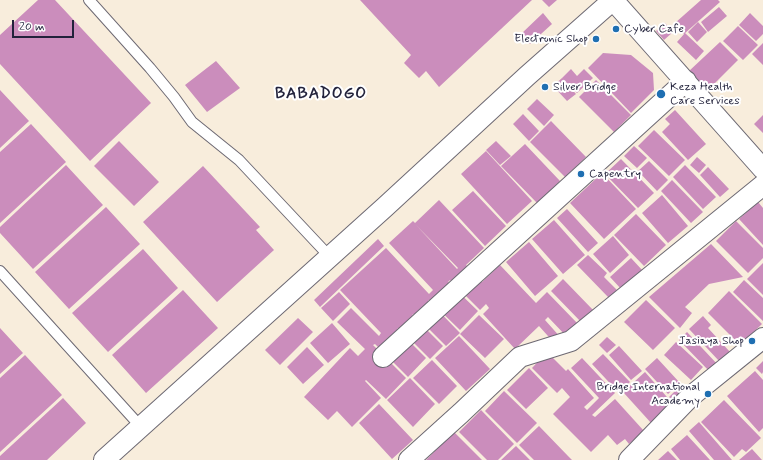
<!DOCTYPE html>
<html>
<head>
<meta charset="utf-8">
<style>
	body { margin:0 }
	#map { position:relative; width:763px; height:460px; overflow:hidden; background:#f8eddc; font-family:Mynerve,sans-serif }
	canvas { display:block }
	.scale { position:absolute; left:12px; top:20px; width:62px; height:18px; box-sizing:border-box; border:2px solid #22223b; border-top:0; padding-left:5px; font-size:12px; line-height:14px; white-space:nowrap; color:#22223b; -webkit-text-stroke:3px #fff; paint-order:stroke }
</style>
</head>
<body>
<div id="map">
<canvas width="763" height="460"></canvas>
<div class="scale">20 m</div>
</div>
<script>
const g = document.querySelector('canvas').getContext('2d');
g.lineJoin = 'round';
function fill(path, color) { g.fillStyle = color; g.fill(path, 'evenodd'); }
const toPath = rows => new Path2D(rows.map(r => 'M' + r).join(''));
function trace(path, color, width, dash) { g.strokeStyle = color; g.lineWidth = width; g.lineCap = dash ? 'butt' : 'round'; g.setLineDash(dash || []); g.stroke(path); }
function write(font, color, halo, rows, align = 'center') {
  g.font = font + ' Mynerve,sans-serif'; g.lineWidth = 4; g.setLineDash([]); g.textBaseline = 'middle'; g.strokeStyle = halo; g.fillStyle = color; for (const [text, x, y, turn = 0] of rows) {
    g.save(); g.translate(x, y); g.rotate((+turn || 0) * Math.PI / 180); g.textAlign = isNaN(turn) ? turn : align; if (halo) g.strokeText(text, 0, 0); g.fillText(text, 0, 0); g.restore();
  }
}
const building = toPath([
	[38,0,55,0,151,103,90,161,0,64,0,35],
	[360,0,532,0,439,87,426,71,419,78,404,63,411,55],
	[542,0,557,0,549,7],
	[701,0,718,0,720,2,684,34,675,23],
	[719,7,727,16,708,32,701,22],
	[543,13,552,24,530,44,521,34],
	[750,13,763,26,763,34,756,41,739,25],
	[698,22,707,32,697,42,688,32],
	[665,23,673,32,664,40,656,31],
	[738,26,758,45,743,60,723,41],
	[685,33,704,51,696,60,677,42],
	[720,42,738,60,706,92,688,72],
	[763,43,763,65,752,54],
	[603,53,631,55,653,73,654,90,631,113,588,68],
	[216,61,240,88,207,112,185,85],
	[571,69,577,76,584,69,593,78,577,93,562,78],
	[562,78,576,94,567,101,553,86],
	[596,80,631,115,614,132,579,97],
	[0,90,29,121,0,148],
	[537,99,554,115,544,126,527,109],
	[675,110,706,144,688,160,662,132,670,124,665,119],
	[523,114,539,131,529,141,513,124],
	[763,115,763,133,754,124],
	[551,121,586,157,565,177,530,142],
	[31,124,66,162,0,223,0,152],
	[654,130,685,160,669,176,638,146],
	[119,141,159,182,134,206,94,166],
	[496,141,511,156,500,165,486,150],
	[525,144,560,181,537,203,501,166],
	[634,146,647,158,637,168,624,156],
	[486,151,532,201,507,224,461,174],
	[697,157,706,165,699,173,690,165],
	[621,159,654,193,638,208,605,174],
	[649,161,668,180,657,191,638,171],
	[66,165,103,205,33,269,0,233,0,227],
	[685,165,716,197,703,209,673,177],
	[203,166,260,227,256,230,274,250,217,302,143,222],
	[708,167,729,189,720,197,700,175],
	[602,173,636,209,604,239,570,203],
	[672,180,703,212,691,223,661,191],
	[473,191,506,226,485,246,452,210],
	[662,195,688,226,668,243,642,213],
	[439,200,484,248,466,265,482,282,500,265,536,303,547,292,579,325,567,337,548,317,545,320,562,339,556,345,539,326,515,349,483,314,489,308,486,304,480,310,450,280,448,282,478,311,460,330,429,300,428,300,460,333,446,346,414,314,412,315,443,346,430,359,399,328,397,329,426,358,408,377,375,344,373,345,406,378,386,399,366,380,365,381,381,398,352,427,337,411,328,420,304,397,350,348,358,356,365,349,337,322,351,308,379,336,381,333,340,290,386,248,429,294,433,290,389,243,413,221,415,223],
	[416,225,458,268,457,269],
	[758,202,763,208,763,245,739,219],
	[106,207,140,244,69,309,35,272],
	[567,209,598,243,588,252,557,218],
	[636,214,666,245,644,266,614,235],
	[554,220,585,255,563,274,532,239],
	[736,221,763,248,763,258,748,273,716,241],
	[613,236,629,255,610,273,593,254],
	[378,239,384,246,320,307,314,300],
	[529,242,558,276,535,296,506,262],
	[711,244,743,277,709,284,685,307,692,313,680,328,649,297],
	[143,249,178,288,108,352,72,313],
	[588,255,607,273,604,277,617,290,609,298,577,265],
	[631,258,643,271,622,290,610,277],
	[763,263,763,295,747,279],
	[563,279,595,312,583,324,551,291],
	[744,280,763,298,763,321,733,292],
	[183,290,218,328,146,393,112,355],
	[729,291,762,324,740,345,708,313],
	[339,292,350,304,333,321,321,308],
	[646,300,675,328,653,350,624,322],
	[479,315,504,339,485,358,460,334],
	[703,316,711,325,708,328,730,352,720,362,689,329],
	[298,318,313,332,280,365,265,350],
	[332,323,350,344,328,363,310,343],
	[0,328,23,353,0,374],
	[687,332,719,366,711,373,679,340],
	[459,336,490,369,466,391,435,358],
	[607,337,616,345,607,353,599,345],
	[676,342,703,367,691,380,664,355],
	[619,346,642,371,631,380,609,355],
	[307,347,324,365,303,384,287,367],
	[547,352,566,371,568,369,594,398,584,407,587,410,599,398,571,368,582,358,615,393,592,415,595,417,615,399,644,431,629,444,625,439,617,445,608,435,591,452,553,414,570,397,562,388,557,393,532,368],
	[603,354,630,382,619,393,592,364],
	[25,355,62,395,0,452,0,378],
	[657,358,680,383,668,394,645,369],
	[432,360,457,386,439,404,413,378],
	[763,361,763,372,762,374,756,368],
	[529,368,548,388,526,409,507,390],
	[755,371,763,380,763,428,759,432,727,396],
	[645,372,674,405,652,424,623,392],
	[410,378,435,404,413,427,387,400],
	[681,385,688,392,676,404,669,397],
	[504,391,537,423,517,443,485,411],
	[63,398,86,423,47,460,0,460,0,456],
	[724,400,761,438,746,452,742,449,734,457,701,422],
	[379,404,413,440,392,459,359,423],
	[481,410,514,444,498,460,487,460,459,432],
	[699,422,732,460,714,460,689,431],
	[539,426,568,456,572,460,534,460,519,445],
	[454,432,482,460,426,460],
	[687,435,710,460,680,460,671,449],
	[516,446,530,460,501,460],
	[752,449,762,460,739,460],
	[668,451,677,460,658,460]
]);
const lane = toPath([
	[89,0,150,68,174,97,192,122,239,160,330,257],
	[0,271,141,427]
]);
const street = toPath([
	[613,0,763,169],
	[383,357,686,81],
	[104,460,385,207,527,76,613,0],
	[409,460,461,413,520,357,571,341,763,185],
	[629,460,690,397,763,338]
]);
const markers = [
	[616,29,4,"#1f6fb2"],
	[596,39,4,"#1f6fb2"],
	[545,87,4,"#1f6fb2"],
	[661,94,5,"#1f6fb2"],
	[581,174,4,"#1f6fb2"],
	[752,341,4,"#1f6fb2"],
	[708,394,4,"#1f6fb2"]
];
const poiNames = [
	["Cyber Cafe",624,29],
	["Electronic Shop",588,39,"right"],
	["Silver Bridge",553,87],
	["Keza Health",670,87],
	["Care Services",670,101],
	["Capentry",589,174],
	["Jasiaya Shop",744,341,"right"],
	["Bridge International",700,387,"right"],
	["Academy",700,401,"right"]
];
const districtNames = [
	["BABADOGO",321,95]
];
fill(building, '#cb8dbc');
trace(lane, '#6d6973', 12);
trace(street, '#6d6973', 22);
trace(lane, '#fff', 10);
trace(street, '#fff', 20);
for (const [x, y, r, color] of markers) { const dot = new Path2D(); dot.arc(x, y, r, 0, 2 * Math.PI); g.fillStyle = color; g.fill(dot); trace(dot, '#fff', 1.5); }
write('12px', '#22223b', '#fff', poiNames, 'left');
g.letterSpacing = '1px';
write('bold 16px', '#22223b', '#fff', districtNames);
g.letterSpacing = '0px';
</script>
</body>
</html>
